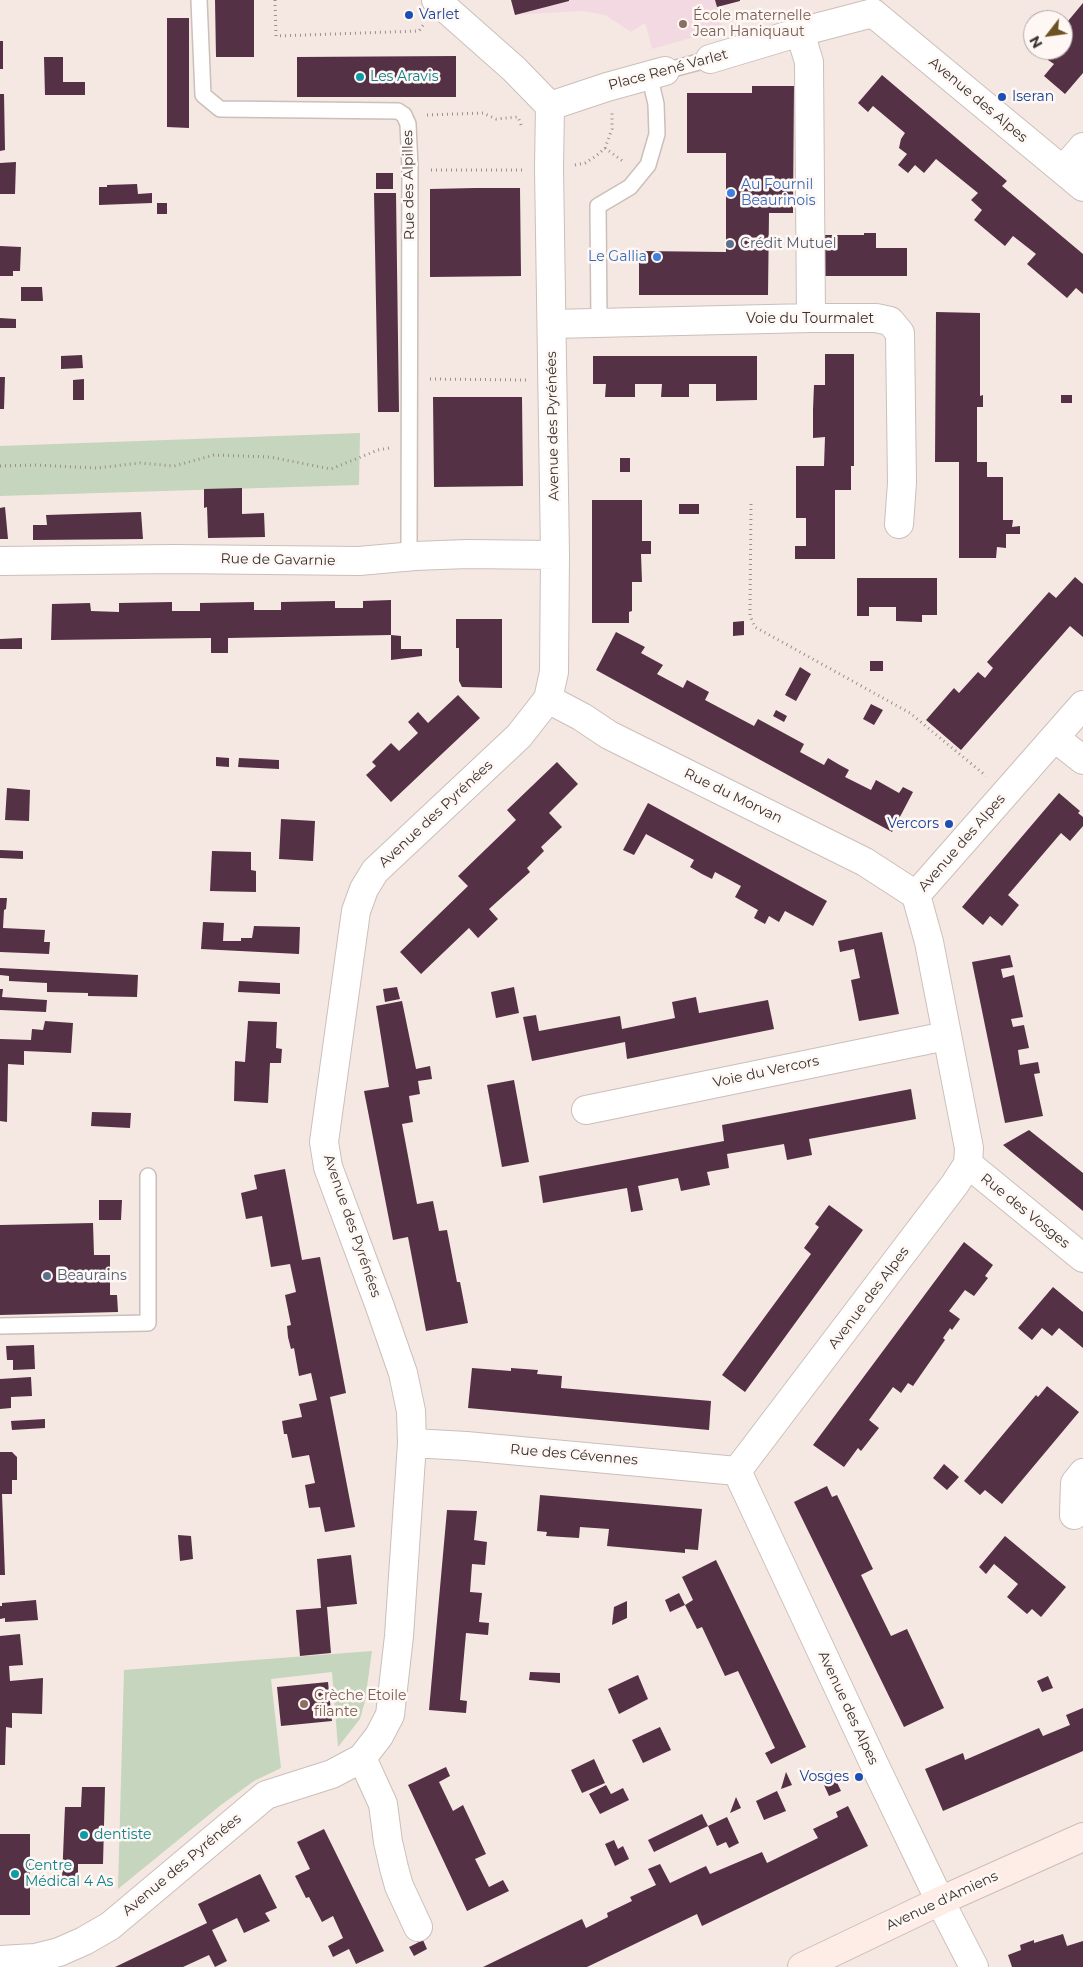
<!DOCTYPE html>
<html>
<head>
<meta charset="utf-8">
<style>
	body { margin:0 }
	#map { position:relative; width:1083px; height:1967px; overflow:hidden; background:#f5e8e2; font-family:Montserrat,sans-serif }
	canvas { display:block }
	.north { position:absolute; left:1023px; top:10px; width:50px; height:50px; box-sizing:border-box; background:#fef7f3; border:1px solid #aea8a5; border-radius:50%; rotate:240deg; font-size:14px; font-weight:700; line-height:20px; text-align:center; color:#36312f }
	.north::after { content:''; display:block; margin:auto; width:18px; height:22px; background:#6c5123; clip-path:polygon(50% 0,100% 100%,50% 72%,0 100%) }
</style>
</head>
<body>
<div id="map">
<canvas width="1083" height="1967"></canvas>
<div class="north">N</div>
</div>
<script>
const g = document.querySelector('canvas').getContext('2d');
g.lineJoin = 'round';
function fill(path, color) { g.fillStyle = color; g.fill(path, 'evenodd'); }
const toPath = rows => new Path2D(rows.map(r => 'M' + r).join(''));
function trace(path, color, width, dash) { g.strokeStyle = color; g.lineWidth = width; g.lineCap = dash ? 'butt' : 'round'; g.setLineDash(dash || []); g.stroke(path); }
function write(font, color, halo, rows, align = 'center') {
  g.font = font + ' Montserrat,sans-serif'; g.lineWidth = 5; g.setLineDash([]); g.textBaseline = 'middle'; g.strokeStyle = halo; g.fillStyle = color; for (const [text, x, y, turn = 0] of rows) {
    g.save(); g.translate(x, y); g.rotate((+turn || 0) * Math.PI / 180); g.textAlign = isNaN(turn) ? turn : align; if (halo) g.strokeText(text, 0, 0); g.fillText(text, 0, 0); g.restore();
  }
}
const education = toPath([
	[511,0,715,0,723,29,652,49,645,23,631,32,605,15,588,12,580,11,515,15]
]);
const green = toPath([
	[360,433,359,485,0,496,0,446],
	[372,1651,365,1701,360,1719,338,1747,332,1672,271,1679,281,1768,254,1781,221,1805,118,1889,124,1670]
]);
const building = toPath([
	[215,0,254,0,254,57,216,57],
	[511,0,569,0,569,1,515,15],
	[715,0,740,0,740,1,717,7],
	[1083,3,1083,73,1065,94,1044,76,1054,64,1048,60,1047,54,1051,50,1063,50,1063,27],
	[167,18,189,18,189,128,167,127],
	[0,41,3,41,3,69,0,69],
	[456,56,456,97,297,97,297,57],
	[44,57,63,57,63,82,85,82,85,95,45,95],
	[882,75,1007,181,1002,186,1083,254,1083,294,1076,288,1067,298,1027,264,1036,254,1013,236,1005,246,974,220,982,210,971,200,978,193,936,159,924,173,915,165,908,173,898,165,907,154,899,148,901,139,905,133,873,106,868,112,858,103],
	[752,86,794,86,793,213,769,213,768,295,639,295,639,251,726,252,726,153,687,153,687,93,752,93],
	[0,94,4,94,5,150,0,151],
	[16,162,15,194,0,194,0,163],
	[376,173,393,173,393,189,376,189],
	[137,184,138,194,152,193,152,203,99,205,99,187,107,187,107,185],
	[475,188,520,188,521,276,430,277,430,189],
	[374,193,396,193,399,412,378,412],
	[157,203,167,203,167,214,157,214],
	[864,233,876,233,876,248,907,248,907,276,823,276,823,235,864,235],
	[0,246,21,247,20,271,13,271,13,276,0,276],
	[21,287,42,287,43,301,21,301],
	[936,312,980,313,980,396,983,395,983,407,977,407,977,462,987,462,987,477,1003,477,1003,520,1013,520,1012,527,1020,526,1020,534,1006,534,1006,548,997,547,996,558,959,558,959,462,935,462],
	[0,318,16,319,16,328,0,328],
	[825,354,854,354,854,466,851,466,851,490,835,490,835,559,795,559,795,546,806,546,806,518,796,518,796,466,824,466,825,437,813,438,813,410,814,385,825,385],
	[82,355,83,368,61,369,61,356],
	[593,356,757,356,757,400,716,401,716,384,689,384,689,397,661,397,662,384,635,384,635,397,605,397,606,384,593,384],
	[0,377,5,377,4,409,0,409],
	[84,379,84,400,73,400,73,380],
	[1061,395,1072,395,1072,403,1061,403],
	[433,397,522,397,523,486,434,487],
	[620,458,630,458,630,472,620,472],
	[242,488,242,514,264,513,265,537,208,538,207,507,204,508,204,489],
	[592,500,642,500,642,541,651,541,651,554,641,554,642,582,632,582,632,611,629,612,629,623,592,623],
	[679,504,699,504,699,514,679,514],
	[5,507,8,539,0,539,0,508],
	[141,512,143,539,33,540,33,525,47,525,46,515],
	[1075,577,1083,584,1083,637,1070,626,961,750,926,720,954,688,959,693,978,672,985,678,993,668,987,662,1049,592,1056,598],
	[857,578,937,578,937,615,922,615,922,622,896,621,896,607,869,607,869,616,857,616],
	[391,600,391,635,228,638,228,653,211,653,211,638,51,640,52,604,90,603,91,611,119,612,119,603,172,602,172,611,200,611,200,603,254,602,254,610,281,610,281,602,335,601,335,608,363,608,363,601],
	[456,619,502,619,502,688,462,687,459,681,459,648,456,648],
	[744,621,744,635,733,636,733,622],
	[616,632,645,647,641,653,663,665,657,674,683,688,687,680,709,692,705,700,754,726,758,719,804,744,800,752,824,765,828,758,838,764,849,770,845,777,871,790,876,780,899,793,903,787,913,792,892,832,596,670],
	[391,635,401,636,401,649,422,649,422,656,391,660],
	[22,638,22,649,0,649,0,639],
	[870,661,883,661,883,671,870,671],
	[800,667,811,674,796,701,785,695],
	[458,695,480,718,391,802,366,775,376,766,372,762,391,743,399,751,418,733,408,722,418,712,428,723],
	[871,704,883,710,874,725,863,719],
	[776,710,787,716,784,722,773,716],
	[216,757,229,758,229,767,216,766],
	[239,758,279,760,279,769,238,767],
	[557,762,578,784,549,813,562,827,541,847,544,851,527,868,530,872,489,909,498,919,478,938,469,928,421,974,400,952,468,886,458,876,516,820,507,810],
	[7,788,30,790,29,821,5,820],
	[1059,793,1080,811,1078,813,1083,817,1083,826,1070,841,1061,833,1008,895,1019,905,1002,926,990,916,983,925,962,907],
	[648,803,827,901,813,926,785,911,779,922,769,916,765,924,754,918,758,910,735,897,741,886,715,872,712,879,702,874,690,867,694,860,646,834,634,855,623,850],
	[281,819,315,821,313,861,279,859],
	[0,850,23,851,23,859,0,858],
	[212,851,251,852,251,870,256,871,256,892,210,891],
	[0,898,7,898,6,909,4,910,3,928,45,930,44,942,50,942,49,954,0,952],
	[203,922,224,923,223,941,241,941,241,938,252,938,254,926,300,927,299,954,201,949],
	[882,932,899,1014,859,1021,851,980,860,978,854,949,840,952,838,941],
	[1010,955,1013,967,1001,969,1003,978,1014,975,1023,1017,1011,1019,1013,1027,1024,1025,1029,1048,1018,1050,1020,1065,1038,1062,1040,1073,1034,1074,1043,1116,1005,1123,972,962],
	[0,968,138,975,137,997,88,996,88,993,47,992,47,983,9,981,9,976,0,975],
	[239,981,280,983,280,994,238,992],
	[397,987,400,999,385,1002,383,989],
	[514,987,519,1013,496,1018,491,992],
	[0,989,3,989,2,997,47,1000,46,1012,0,1010],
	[696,997,699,1013,768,1000,774,1029,627,1059,625,1042,532,1061,523,1017,536,1015,539,1031,620,1016,622,1029,675,1018,672,1002],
	[402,1001,416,1069,430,1066,432,1079,418,1081,420,1094,409,1096,413,1122,402,1124,417,1204,433,1201,439,1231,447,1230,457,1282,460,1282,468,1323,426,1331,408,1237,393,1240,364,1091,389,1087,376,1006],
	[45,1021,73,1023,71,1053,24,1051,24,1065,8,1064,7,1122,0,1121,0,1039,31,1040,32,1029,43,1030],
	[248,1021,277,1022,276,1048,282,1049,281,1063,270,1063,268,1103,234,1101,235,1061,245,1062],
	[514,1080,529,1162,502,1167,487,1085],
	[911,1089,916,1119,809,1139,812,1155,787,1160,784,1144,727,1154,729,1168,707,1172,710,1185,681,1191,678,1178,638,1186,643,1210,631,1212,627,1188,543,1203,539,1176,724,1141,722,1125],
	[92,1112,131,1113,130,1128,91,1126],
	[1029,1130,1083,1173,1083,1211,1003,1145],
	[285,1169,302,1260,320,1257,346,1393,330,1397,355,1527,325,1532,320,1507,309,1508,305,1485,315,1483,309,1455,292,1458,287,1434,284,1434,282,1421,302,1417,299,1404,317,1400,311,1373,299,1376,294,1348,291,1349,288,1337,287,1326,291,1325,285,1295,296,1292,290,1264,271,1267,262,1216,246,1219,241,1193,257,1189,254,1175],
	[99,1200,122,1200,121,1220,99,1220],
	[829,1205,863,1230,745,1392,722,1375,811,1254,804,1248,819,1227,815,1224],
	[93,1223,94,1255,110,1255,110,1295,117,1295,118,1312,0,1315,0,1225],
	[964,1242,993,1265,985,1276,988,1278,974,1296,965,1290,949,1311,960,1319,952,1330,950,1328,943,1338,945,1340,913,1386,908,1383,901,1393,893,1387,869,1420,879,1428,861,1451,858,1448,844,1467,813,1445],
	[1053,1287,1083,1312,1083,1348,1059,1328,1052,1336,1042,1328,1032,1340,1018,1328],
	[34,1345,35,1369,13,1370,13,1360,7,1360,6,1346],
	[472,1368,511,1371,511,1368,538,1370,537,1374,562,1376,561,1388,711,1401,709,1430,468,1408],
	[31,1377,32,1396,11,1397,11,1408,0,1409,0,1379],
	[1047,1386,1079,1412,1002,1504,985,1490,980,1495,964,1481,1036,1395,1038,1397],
	[45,1419,45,1428,12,1430,11,1421],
	[0,1452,12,1452,17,1457,17,1480,12,1480,12,1494,2,1494,5,1575,0,1575],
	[944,1464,959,1477,947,1490,933,1478],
	[827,1486,832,1497,837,1495,873,1569,861,1575,891,1636,907,1629,944,1708,904,1727,794,1502],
	[540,1495,702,1509,698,1550,685,1549,685,1553,607,1546,609,1529,580,1527,579,1538,546,1536,547,1532,537,1531],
	[447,1510,477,1511,474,1540,487,1542,485,1565,472,1564,470,1592,482,1593,479,1622,489,1623,488,1635,466,1633,460,1700,467,1701,466,1713,429,1710],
	[178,1535,191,1536,193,1559,180,1561],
	[1005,1536,1066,1587,1041,1617,1032,1609,1027,1614,1007,1597,1018,1584,994,1564,986,1574,979,1567],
	[351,1555,357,1604,327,1607,331,1653,300,1656,296,1610,321,1608,317,1559],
	[716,1560,806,1747,771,1764,765,1753,775,1748,738,1671,725,1676,702,1627,697,1629,685,1605,693,1600,682,1577],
	[679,1593,685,1605,670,1612,665,1600],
	[36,1600,38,1620,5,1622,5,1618,0,1619,0,1606,2,1606,2,1603],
	[627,1601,627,1618,612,1625,614,1607],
	[20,1634,23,1665,9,1666,10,1681,43,1678,42,1714,12,1713,12,1728,6,1727,5,1765,0,1765,0,1636],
	[530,1672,560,1673,560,1683,529,1680],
	[638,1675,648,1699,619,1714,608,1689],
	[1048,1676,1053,1688,1042,1692,1037,1681],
	[328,1682,332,1721,281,1726,277,1687],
	[1083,1708,1083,1751,943,1811,925,1769,963,1753,965,1760,1039,1728,1043,1736,1070,1725,1066,1715],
	[660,1727,671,1750,643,1763,632,1740],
	[594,1759,605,1783,582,1793,571,1770],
	[446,1767,450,1776,439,1782,453,1811,463,1805,486,1854,475,1859,489,1887,503,1880,509,1891,467,1911,408,1785],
	[831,1770,841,1791,829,1796,820,1776],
	[786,1772,792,1785,781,1789],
	[606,1785,611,1794,623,1788,629,1800,600,1814,589,1794],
	[82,1787,105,1787,103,1864,78,1864,78,1881,62,1880,65,1807,81,1807],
	[777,1791,786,1811,764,1820,756,1801],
	[736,1797,741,1808,730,1813],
	[848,1806,868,1846,702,1926,697,1914,587,1967,483,1967,582,1919,586,1928,608,1917,607,1913,632,1901,630,1897,656,1885,648,1869,660,1864,670,1883,706,1866,710,1874,762,1852,767,1863,818,1838,813,1829,838,1817,836,1812],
	[702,1814,708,1826,654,1852,648,1840],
	[727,1817,739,1843,729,1848,726,1842,717,1846,708,1826],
	[324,1829,384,1951,356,1964,349,1949,333,1957,328,1946,343,1938,333,1916,322,1922,309,1897,306,1898,295,1876,310,1869,297,1842],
	[0,1834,30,1834,30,1915,0,1915],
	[614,1840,618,1849,623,1846,629,1859,615,1866,605,1844],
	[260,1874,277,1908,265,1913,270,1921,244,1933,237,1918,212,1930,227,1961,215,1967,209,1955,183,1967,115,1967,207,1923,198,1904],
	[1063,1934,1067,1946,1083,1941,1083,1967,1012,1967,1008,1955,1021,1950,1020,1945,1034,1940,1034,1943],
	[423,1940,427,1949,414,1956,409,1947]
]);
const path = toPath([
	[275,0,276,36,419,31,424,24],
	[427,115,483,113,496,119,518,117,521,125],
	[605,148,624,162],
	[575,165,585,163,596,156,605,148,612,129,612,113],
	[431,170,522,170],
	[430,379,526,380],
	[0,466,36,465,97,468,140,463,174,466,214,455,270,457,331,469,378,450,389,448],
	[751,504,750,616,755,627,910,713,986,776]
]);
const lane = toPath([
	[199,0,203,95,220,109,398,111,404,115,408,124,410,167,409,544,415,556],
	[665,71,710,59],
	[599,322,598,206,630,187,648,165,657,134,656,104,649,74],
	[0,1326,148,1323,148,1176]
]);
const street = toPath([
	[873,13,1083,187],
	[800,32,809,62,811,318],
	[710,59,800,32,873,13],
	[550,106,607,87,665,71],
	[1063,170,1083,147],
	[552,324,811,318,876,318,890,321,900,333,902,483,899,524],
	[0,561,174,559,359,561,415,556,467,554,555,555],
	[548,699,582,717,609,735,865,862,916,895],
	[1055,738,1083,760],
	[916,895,1083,705],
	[586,1110,946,1036],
	[968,1164,1083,1258],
	[412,1443,466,1446,737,1471],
	[737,1471,955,1184,968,1164,969,1148,929,942,916,895],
	[737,1471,876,1768,940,1901,974,1967],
	[1074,1515,1075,1483,1083,1473],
	[362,1758,383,1804,388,1842,394,1868,399,1886,418,1927],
	[0,1960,35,1958,59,1952,84,1941,110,1926,266,1795,332,1774,362,1758,379,1736,390,1715,399,1636,412,1443,411,1411,403,1373,379,1304,328,1167,324,1142,356,911,364,889,375,871,519,736,548,699,554,672,555,555,549,168,550,106,514,69,436,0]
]);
const secondary = toPath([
	[802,1967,940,1901,1083,1837]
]);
const markers = [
	[409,15,5,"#1a4fb4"],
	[683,24,5,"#8d6e63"],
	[360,77,5,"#0f9aa8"],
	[1002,97,5,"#1a4fb4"],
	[731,193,5,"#3f7fe0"],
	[730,244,5,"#5c6f8a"],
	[657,257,5,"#3f7fe0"],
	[949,824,5,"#1a4fb4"],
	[47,1276,5,"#5c6f8a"],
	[304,1704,5,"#8d6e63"],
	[859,1777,5,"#1a4fb4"],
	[84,1835,5,"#0f9aa8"],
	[15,1874,5,"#0f9aa8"]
];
const transitNames = [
	["Varlet",419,15],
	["Iseran",1012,97],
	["Vercors",939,824,"right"],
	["Vosges",849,1777,"right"]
];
const educationNames = [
	["École maternelle",693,16],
	["Jean Haniquaut",693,32],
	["Crèche Etoile",314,1696],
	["filante",314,1712]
];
const streetNames = [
	["Place René Varlet",668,70,-15],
	["Avenue des Alpes",978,100,40],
	["Rue des Alpilles",409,185,-91],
	["Voie du Tourmalet",810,319],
	["Avenue des Pyrénées",553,426,-91],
	["Rue de Gavarnie",278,560,1],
	["Rue du Morvan",733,796,26],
	["Avenue des Pyrénées",436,814,-43],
	["Avenue des Alpes",962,843,-49],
	["Voie du Vercors",766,1072,-12],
	["Rue des Vosges",1025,1211,39],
	["Avenue des Pyrénées",352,1226,71],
	["Avenue des Alpes",869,1298,-53],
	["Rue des Cévennes",574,1455,5],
	["Avenue des Alpes",848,1708,65],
	["Avenue des Pyrénées",182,1865,-40],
	["Avenue d'Amiens",942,1901,-25]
];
const cultureNames = [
	["Les Aravis",370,77],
	["dentiste",94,1835],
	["Centre",25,1866],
	["Médical 4 As",25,1882]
];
const shopNames = [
	["Au Fournil",741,185],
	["Beaurinois",741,201],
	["Le Gallia",647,257,"right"]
];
const serviceNames = [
	["Crédit Mutuel",740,244],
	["Beaurains",57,1276]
];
fill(education, '#f3d9e1');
fill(green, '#c6d5bd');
fill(building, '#543145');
trace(lane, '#cbbfb9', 18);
trace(street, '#cbbfb9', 30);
trace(secondary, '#cbbfb9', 30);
trace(path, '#99908b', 3, [1, 4]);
trace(lane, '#fff', 15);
trace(street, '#fff', 28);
trace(secondary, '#feece6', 28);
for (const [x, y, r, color] of markers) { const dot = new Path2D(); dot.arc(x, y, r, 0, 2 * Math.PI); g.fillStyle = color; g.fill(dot); trace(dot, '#fef7f3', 2); }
write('14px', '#164399', '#fef7f3', transitNames, 'left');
write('14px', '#785e54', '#fef7f3', educationNames, 'left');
write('14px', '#36312f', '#fef7f3', streetNames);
write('14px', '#0d838f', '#fef7f3', cultureNames, 'left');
write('14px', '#366cbe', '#fef7f3', shopNames, 'left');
write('14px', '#4e5e75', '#fef7f3', serviceNames, 'left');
</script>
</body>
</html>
